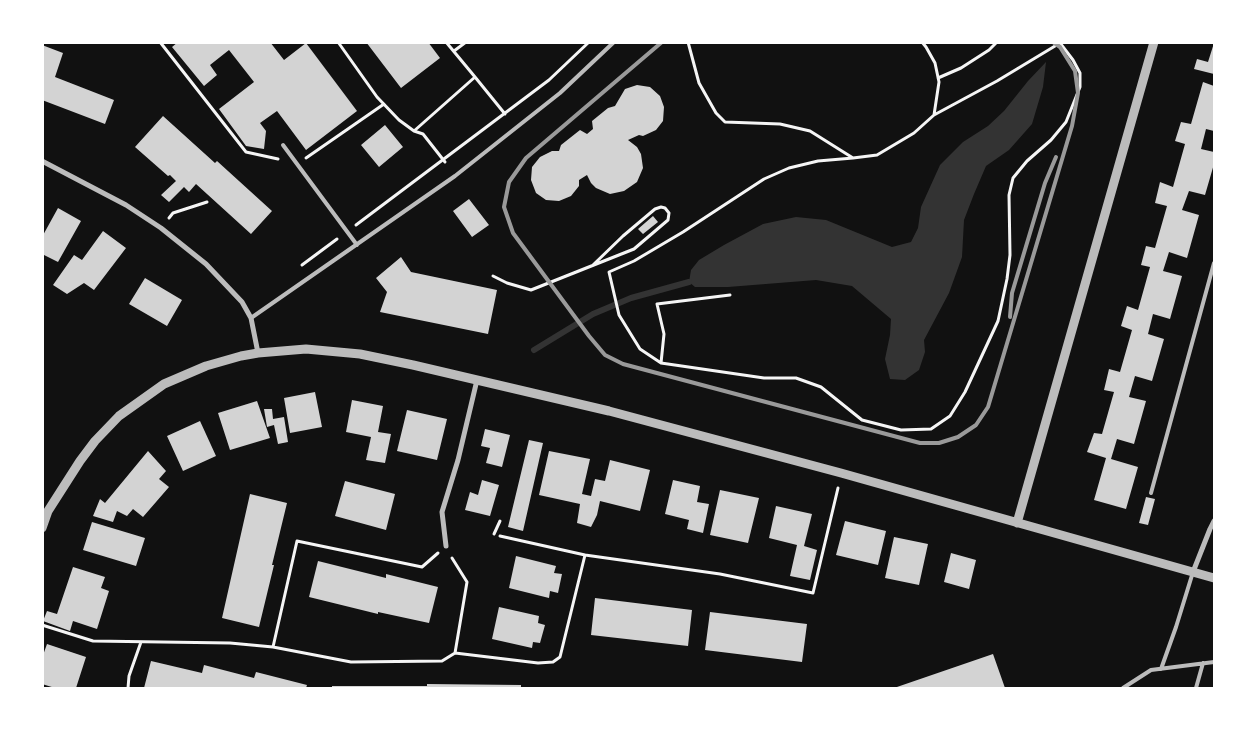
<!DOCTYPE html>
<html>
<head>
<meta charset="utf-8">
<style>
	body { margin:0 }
	#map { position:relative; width:1257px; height:731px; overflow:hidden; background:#111; font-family:"Varela Round",sans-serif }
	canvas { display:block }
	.frame { position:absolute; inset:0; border:44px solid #fff; pointer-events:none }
</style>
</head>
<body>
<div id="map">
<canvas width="1257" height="731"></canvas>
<div class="frame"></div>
</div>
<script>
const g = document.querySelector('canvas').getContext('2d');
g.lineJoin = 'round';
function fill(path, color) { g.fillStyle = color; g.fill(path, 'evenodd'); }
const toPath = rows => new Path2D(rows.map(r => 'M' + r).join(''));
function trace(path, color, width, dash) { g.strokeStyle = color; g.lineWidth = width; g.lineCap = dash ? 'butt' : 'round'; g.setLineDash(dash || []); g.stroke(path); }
const water = toPath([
	[1046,62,1043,87,1032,124,1009,150,986,166,974,194,964,220,962,257,949,293,924,340,925,352,919,370,905,380,890,379,885,359,890,335,891,319,852,286,816,280,728,287,695,287,689,282,691,270,699,260,724,245,763,224,796,217,826,220,892,247,911,242,918,228,921,207,940,165,963,142,988,126,1004,111,1028,81]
]);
const stream = toPath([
	[534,350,593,314,631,298,689,282]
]);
const building = toPath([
	[178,42,270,42,284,60,306,43,357,111,306,150,277,111,260,123,266,131,264,149,246,146,219,109,254,82,229,50,210,65,217,75,204,86,172,47],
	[366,42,428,42,440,58,401,88],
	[1214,43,1214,74,1194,69,1197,59,1208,62],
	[42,45,63,53,55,77,114,100,105,124,42,100],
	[1203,82,1214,86,1214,131,1206,129,1201,149,1214,152,1214,164,1205,195,1189,191,1182,210,1199,215,1187,258,1169,252,1163,271,1182,276,1170,319,1153,314,1148,334,1164,339,1152,381,1135,376,1129,397,1146,401,1134,444,1117,439,1111,459,1138,467,1126,509,1094,500,1106,458,1087,452,1094,433,1102,434,1114,392,1104,390,1109,369,1120,372,1132,330,1121,326,1127,306,1138,310,1150,267,1141,265,1146,246,1155,248,1167,206,1155,203,1160,182,1173,187,1185,144,1175,141,1181,122,1191,124],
	[637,85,650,87,660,96,664,107,663,121,656,130,643,136,639,135,628,140,637,147,641,154,643,168,637,182,624,191,610,194,596,188,591,183,587,175,579,180,579,186,571,196,559,201,546,200,536,193,531,180,532,167,540,157,552,151,559,151,561,145,580,130,587,134,593,129,592,121,608,108,615,106,625,89],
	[163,116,215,163,217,161,272,211,251,234,196,184,189,192,184,187,169,202,161,195,176,181,170,175,168,176,135,147],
	[385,125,403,147,379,167,361,145],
	[469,199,489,225,472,237,453,211],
	[58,208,81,221,58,262,42,254,42,237],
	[653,216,658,222,643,234,638,229],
	[103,231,126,248,94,290,84,283,67,294,53,285,74,255,82,260],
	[401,257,411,272,497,290,488,334,380,312,387,292,376,278],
	[145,278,182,300,167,326,129,304],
	[315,392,322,427,290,433,284,398],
	[352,400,383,406,378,432,391,434,385,463,366,460,371,437,346,432],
	[257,401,270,438,230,450,218,413],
	[264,409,272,409,273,419,284,417,288,442,278,444,274,425,267,427],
	[407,410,447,419,437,460,397,451],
	[200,421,216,456,183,471,167,436],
	[485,429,510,435,502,467,486,463,490,448,481,446],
	[529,440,543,443,523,531,508,527],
	[148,451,166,471,159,479,169,487,143,517,133,509,127,516,117,511,113,522,93,516,100,499,105,503],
	[549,451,590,459,582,494,591,496,595,479,605,481,610,460,650,470,640,511,600,501,597,515,591,527,577,523,580,504,539,495],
	[482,480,499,485,490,516,465,510,470,492,478,495],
	[673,480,700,486,697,502,709,504,703,533,687,529,689,520,665,514],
	[345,481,395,494,386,530,335,516],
	[720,490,759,498,748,543,710,535],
	[250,494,287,503,272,565,274,565,259,627,222,618],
	[1146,497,1155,499,1148,525,1139,523],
	[776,506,812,514,804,546,817,550,810,580,790,576,797,545,769,538],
	[845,521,886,531,878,565,836,555],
	[92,522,145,538,136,566,83,550],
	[894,537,928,544,919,585,885,578],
	[951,553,976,560,969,589,944,582],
	[516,556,556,566,554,573,562,574,558,593,550,591,549,598,509,588],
	[318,561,386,578,386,574,438,587,429,623,378,612,378,614,309,597],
	[73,567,105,577,101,588,109,591,97,629,73,621,70,631,43,621,47,611,57,614],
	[595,598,692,610,688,646,591,635],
	[499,607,539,616,538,623,545,625,540,643,533,642,532,648,492,639],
	[710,612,807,624,802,662,705,650],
	[47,644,86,657,76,688,55,688,42,684,42,658],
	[993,654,1005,688,894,688],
	[151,661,202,673,204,665,254,678,256,672,307,685,306,688,144,688],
	[427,684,521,685,521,688,332,688,332,686,427,686]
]);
const path = toPath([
	[160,42,246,152,278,159],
	[338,42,377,97,399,120,414,131,423,134,445,162],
	[688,42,699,83,716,113,725,122,780,124,810,131,853,158,877,155,914,133,934,115,939,82,935,63,926,47,922,42],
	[454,51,466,42],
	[475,77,505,114],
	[938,78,961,68,989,50,997,42],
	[414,131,475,77,446,42],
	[306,158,384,104],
	[853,158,818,161,789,168,764,179,683,232,634,261,609,272,619,315,640,349,661,363,764,378,796,378,821,387,862,420,901,430,931,429,950,416,965,392,998,321,1007,279,1010,255,1009,195,1013,178,1027,161,1051,140,1066,122,1080,87,1080,73,1073,60,1060,43,997,81,934,115],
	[169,218,173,213,207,202],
	[356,225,549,80,589,42],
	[302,265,337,239],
	[493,276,507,283,531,290,634,249,668,220,669,213,665,208,661,207,655,209,623,236,593,265],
	[661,363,664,334,657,304,730,295],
	[494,534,500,521],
	[500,536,585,555,720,574,813,593,838,488],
	[452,558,467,582,455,653],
	[42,625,93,641,230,643,273,647,351,662,442,661,455,653,538,663,553,662,560,657,585,555],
	[273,647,297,541,422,567,438,553],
	[128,688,129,676,141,642]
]);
const service = toPath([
	[283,145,357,245],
	[251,318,455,176,560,93,614,42],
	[1151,493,1214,263],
	[1161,669,1176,627,1193,572],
	[1123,688,1151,670,1214,662],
	[1196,688,1203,663]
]);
const minor = toPath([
	[42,161,126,205,161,228,206,264,242,302,251,318,258,353],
	[446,546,442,512,458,460,477,380],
	[1193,572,1210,529,1214,521]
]);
const tertiary = toPath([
	[1017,523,1154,42],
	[42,528,48,511,80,461,95,441,119,416,164,384,206,366,241,356,258,353,306,349,360,354,413,365,609,411,841,473,1214,578]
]);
const rail = toPath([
	[662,42,526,158,509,182,504,207,513,233,589,336,605,355,623,364,920,443,939,443,958,437,976,425,988,407,1072,126,1078,93,1075,71,1060,47,1053,42],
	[1010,317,1012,293,1045,183,1056,157]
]);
fill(water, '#333');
trace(stream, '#333', 6);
fill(building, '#d3d3d3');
trace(path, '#f5f5f5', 3);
trace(service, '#bcbcbc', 4);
trace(minor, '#bcbcbc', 5);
trace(tertiary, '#bcbcbc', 9);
trace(rail, '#9a9a9a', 4);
</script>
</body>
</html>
